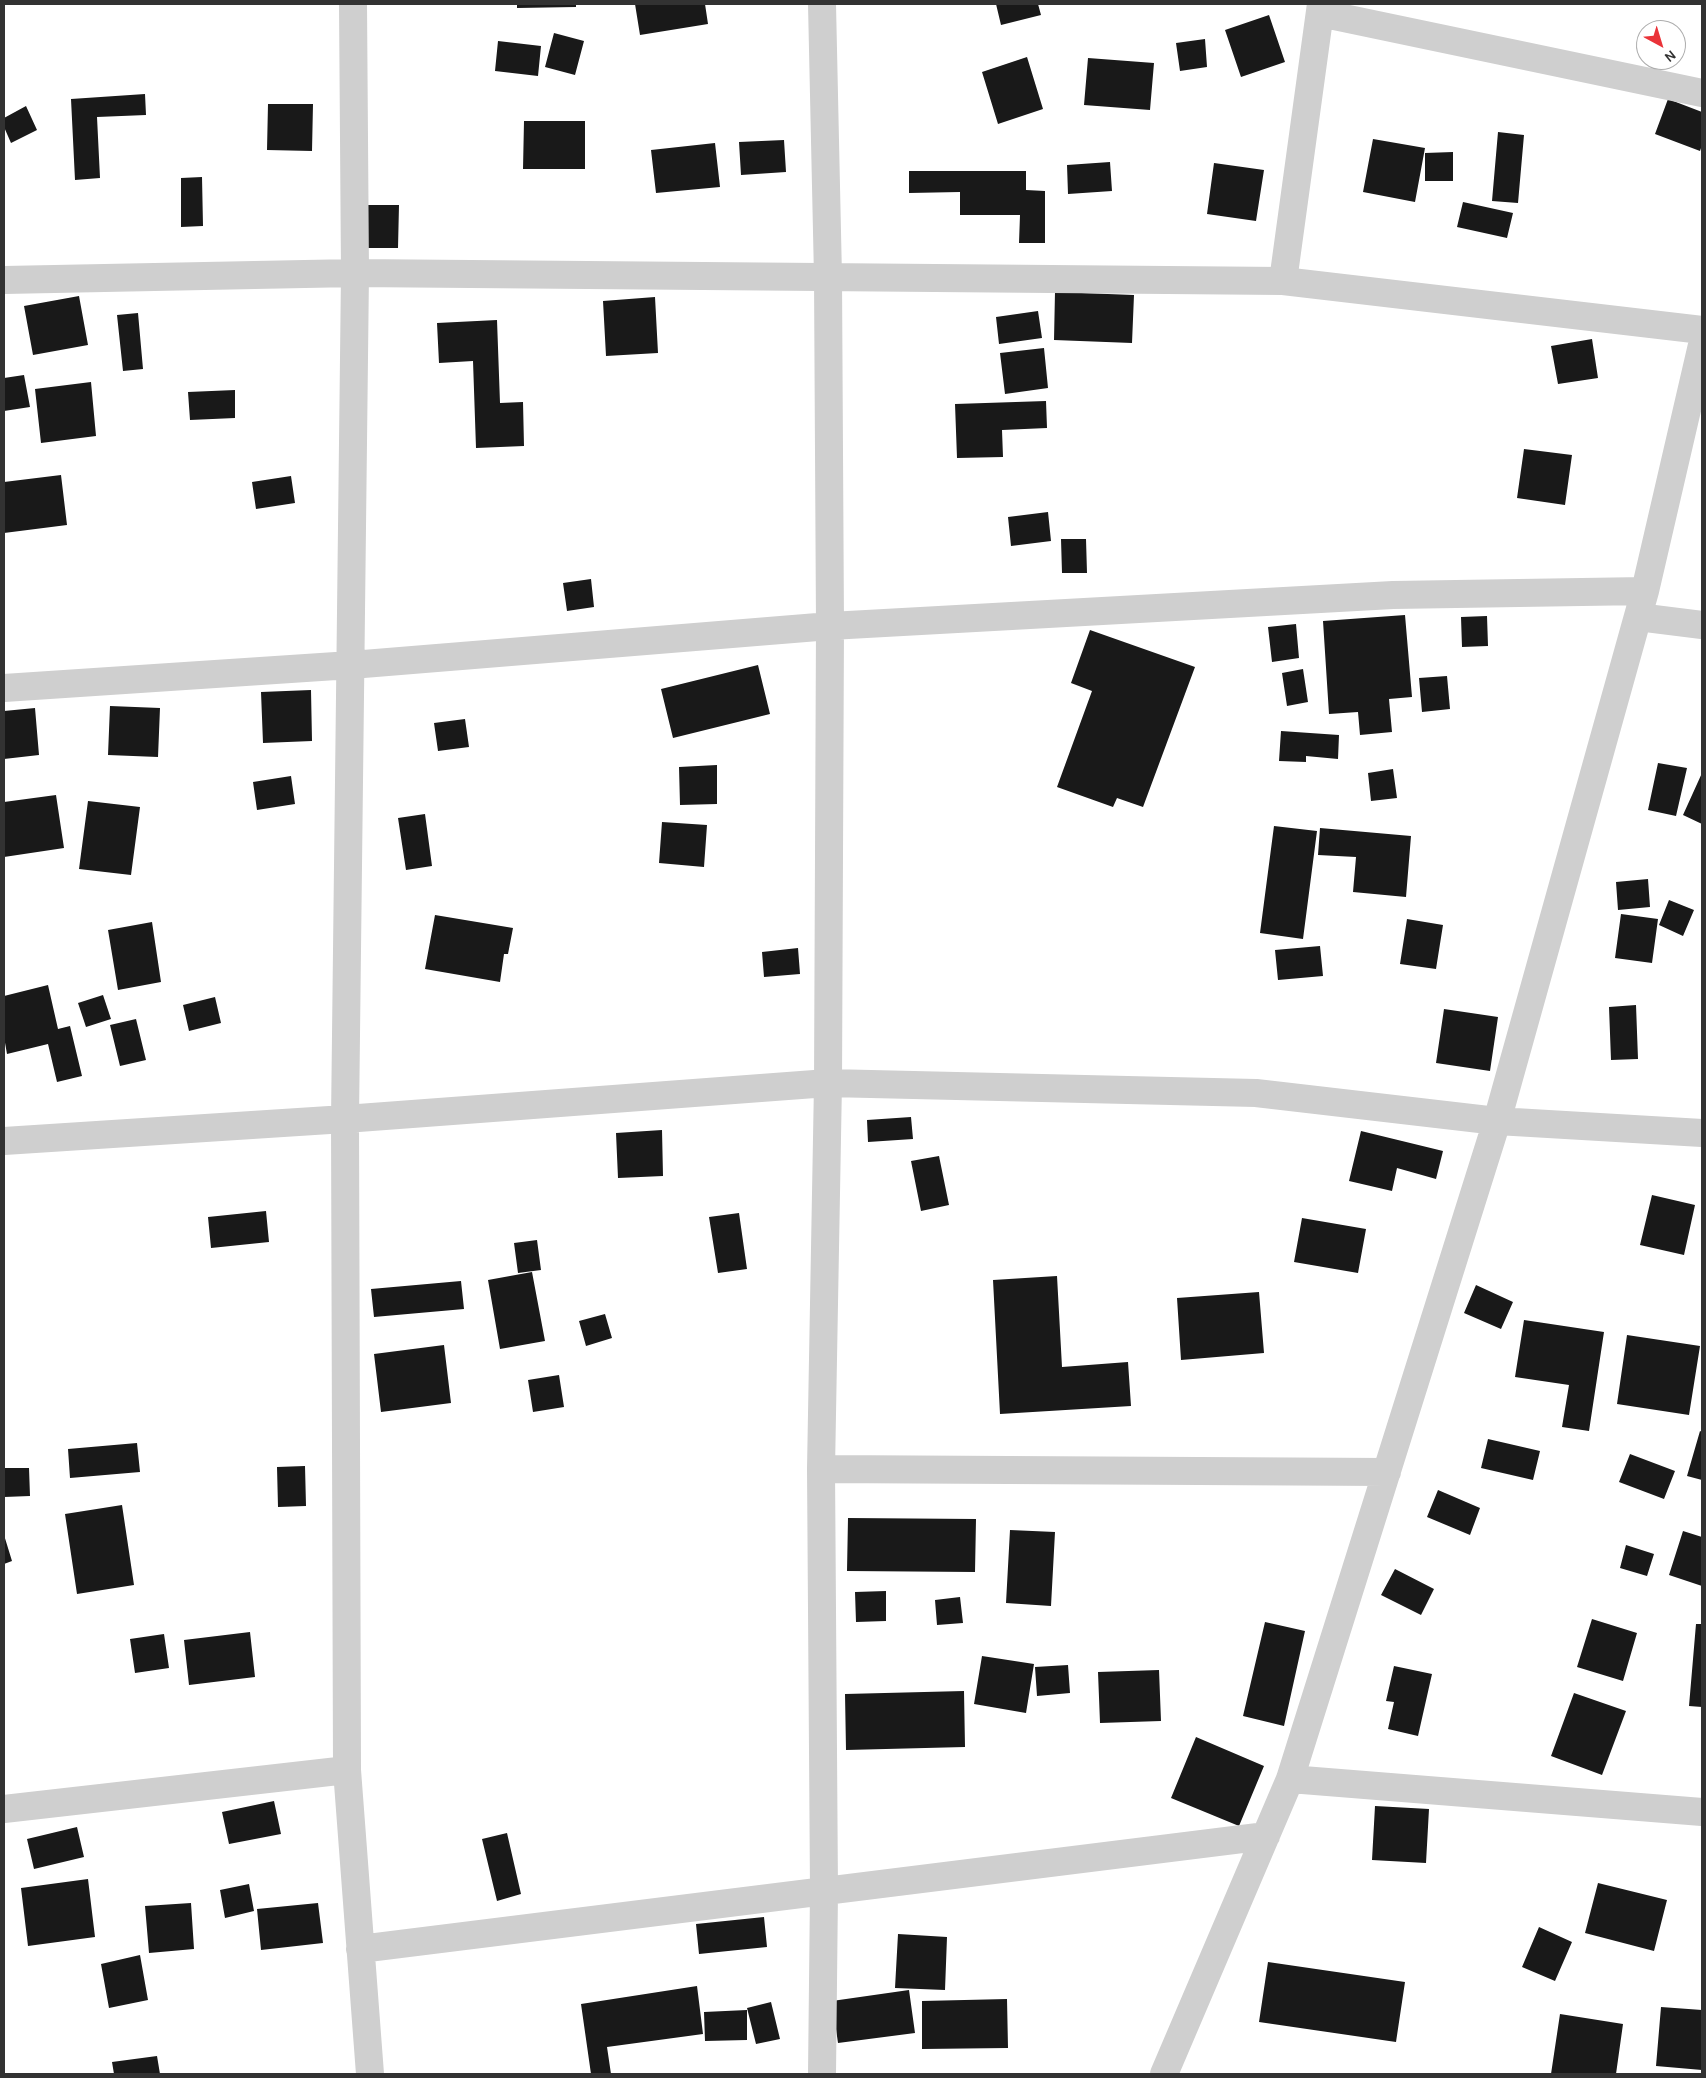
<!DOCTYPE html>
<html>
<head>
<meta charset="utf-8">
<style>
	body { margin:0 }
	#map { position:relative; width:1706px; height:2078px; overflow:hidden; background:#fff; font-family:Karla,sans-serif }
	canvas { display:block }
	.frame { position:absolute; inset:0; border:5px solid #323232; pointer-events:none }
	.north { position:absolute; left:1636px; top:20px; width:50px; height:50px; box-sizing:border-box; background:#fff; border:1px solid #adadad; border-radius:50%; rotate:141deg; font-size:14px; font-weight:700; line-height:20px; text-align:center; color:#323232 }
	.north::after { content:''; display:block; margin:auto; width:18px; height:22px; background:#ea3339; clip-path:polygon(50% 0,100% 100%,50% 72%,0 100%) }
</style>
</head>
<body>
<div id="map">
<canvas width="1706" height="2078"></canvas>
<div class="frame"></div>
<div class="north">N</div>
</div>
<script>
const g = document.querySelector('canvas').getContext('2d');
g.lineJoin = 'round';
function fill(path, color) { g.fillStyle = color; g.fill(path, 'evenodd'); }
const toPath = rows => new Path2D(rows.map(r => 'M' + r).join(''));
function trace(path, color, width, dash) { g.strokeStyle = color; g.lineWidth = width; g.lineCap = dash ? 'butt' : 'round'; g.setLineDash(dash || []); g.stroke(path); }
const building = toPath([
	[517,4,576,4,576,7,517,8],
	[635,4,705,4,708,24,640,35],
	[996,4,1038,4,1041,15,1001,25],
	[1269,15,1285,62,1241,77,1225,30],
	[554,33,584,41,575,75,545,67],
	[1205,39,1207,67,1180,71,1176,43],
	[498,41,541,46,538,76,495,71],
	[1027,57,1043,109,998,124,982,72],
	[1088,58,1154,63,1150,110,1084,105],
	[145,94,146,115,97,117,100,178,75,180,71,99],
	[1668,99,1702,112,1702,145,1700,151,1655,134],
	[268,104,313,104,312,151,267,150],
	[26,106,37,130,11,143,4,127,4,118],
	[524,121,585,121,585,169,523,169],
	[1498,132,1524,135,1518,203,1492,201],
	[1373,139,1425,148,1415,202,1363,192],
	[784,140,786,172,741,175,739,142],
	[715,143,720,187,656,193,651,150],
	[1453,152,1453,181,1425,181,1425,153],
	[1110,162,1112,191,1068,194,1067,165],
	[1214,163,1264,170,1256,221,1207,214],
	[909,171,1026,171,1026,190,1045,191,1045,243,1019,243,1020,215,960,215,960,192,909,193],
	[202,177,203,226,181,227,181,178],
	[1463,202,1513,213,1507,238,1457,227],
	[358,205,399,205,398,248,358,248],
	[1055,292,1134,295,1132,343,1054,340],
	[79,296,88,345,33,355,24,306],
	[655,297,658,353,606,356,603,301],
	[1038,311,1042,338,999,344,996,317],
	[138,313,143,369,123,371,117,315],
	[497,320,500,403,523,402,524,446,476,448,473,361,439,363,437,323],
	[1592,339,1598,378,1558,384,1551,346],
	[1044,348,1048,388,1005,394,1000,353],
	[24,375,30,407,4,411,4,378],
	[91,382,96,436,41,443,35,389],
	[235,390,235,418,190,420,188,392],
	[1046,401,1047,428,1002,430,1003,457,957,458,955,404],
	[1524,449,1572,455,1565,505,1517,498],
	[61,475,67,525,4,533,4,482],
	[291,476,295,503,256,509,252,482],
	[1048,512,1051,541,1011,546,1008,517],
	[1061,539,1086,539,1087,573,1062,573],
	[591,579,594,607,567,611,563,583],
	[1405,615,1412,697,1389,699,1392,732,1360,735,1358,712,1329,714,1323,621],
	[1487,616,1488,646,1462,647,1461,617],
	[1296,624,1299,658,1272,662,1268,627],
	[1090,630,1195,667,1143,807,1117,798,1113,807,1057,787,1092,691,1071,683],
	[758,665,770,714,673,738,661,689],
	[1303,669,1308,702,1287,706,1282,673],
	[1447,676,1450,709,1422,712,1419,678],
	[311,690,312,741,263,743,261,692],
	[110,706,160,708,158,757,108,755],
	[35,708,39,755,4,759,4,711],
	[465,719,469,747,438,751,434,723],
	[1281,731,1339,735,1338,759,1306,756,1306,762,1279,761],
	[1658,763,1687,768,1676,816,1648,810],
	[717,765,717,804,680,805,679,767],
	[1393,769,1397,798,1371,801,1368,773],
	[1702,773,1702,824,1683,815],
	[291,776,295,804,257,810,253,782],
	[56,795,64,848,4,857,4,802],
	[88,801,140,807,131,875,79,869],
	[425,814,432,866,406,870,398,818],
	[662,822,707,825,704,867,659,863],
	[1274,826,1317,831,1303,939,1260,933],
	[1320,828,1411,836,1406,897,1353,892,1356,857,1318,855],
	[1648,879,1650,907,1618,910,1616,882],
	[1669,900,1694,910,1683,936,1659,925],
	[1621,914,1658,919,1652,963,1615,958],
	[435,915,513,928,508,954,504,954,500,982,425,969],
	[1407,919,1443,925,1436,969,1400,964],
	[152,922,161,982,118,990,108,930],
	[1320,946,1323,976,1278,980,1275,950],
	[798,948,800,974,764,977,762,952],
	[48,985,58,1029,70,1026,82,1076,57,1082,48,1044,7,1054,4,1037,4,996],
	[103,995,111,1019,86,1027,78,1003],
	[215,997,221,1023,189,1031,183,1005],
	[1636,1005,1638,1059,1611,1060,1609,1007],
	[1444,1009,1498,1017,1490,1071,1436,1063],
	[136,1019,146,1060,120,1066,110,1025],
	[911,1117,913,1139,868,1142,867,1120],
	[662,1130,663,1176,618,1178,616,1133],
	[1361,1131,1443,1151,1436,1179,1397,1168,1392,1191,1349,1181],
	[939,1156,949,1205,921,1211,911,1161],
	[1652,1195,1695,1205,1684,1255,1640,1245],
	[266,1211,269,1242,211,1248,208,1217],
	[739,1213,747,1269,718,1273,709,1217],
	[1302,1218,1366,1229,1358,1273,1294,1262],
	[537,1240,541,1270,518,1273,514,1243],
	[532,1272,545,1341,500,1349,488,1280],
	[1057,1276,1062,1367,1128,1362,1131,1406,1000,1414,993,1280],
	[461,1281,464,1309,374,1317,371,1289],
	[1476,1285,1513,1302,1501,1329,1464,1313],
	[1259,1292,1264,1353,1181,1360,1177,1298],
	[605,1314,612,1338,586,1346,579,1321],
	[1524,1320,1604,1332,1589,1431,1562,1427,1569,1385,1515,1377],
	[1627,1335,1700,1346,1689,1415,1617,1404],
	[444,1345,451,1403,381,1412,374,1354],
	[559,1375,564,1407,533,1412,528,1380],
	[1700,1431,1702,1432,1702,1480,1687,1476],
	[1488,1439,1540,1451,1533,1480,1481,1468],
	[137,1443,140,1472,70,1478,68,1449],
	[1630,1454,1675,1471,1664,1499,1619,1482],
	[305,1466,306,1506,278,1507,277,1467],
	[4,1468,29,1468,30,1496,4,1497],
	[1438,1490,1480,1508,1470,1535,1427,1517],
	[122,1505,134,1585,77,1594,65,1514],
	[848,1518,976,1519,975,1572,847,1571],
	[1010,1530,1055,1532,1051,1606,1006,1603],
	[1683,1531,1702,1537,1702,1586,1669,1575],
	[4,1535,12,1561,4,1564],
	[1626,1545,1654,1554,1647,1576,1620,1568],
	[1395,1569,1434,1589,1421,1615,1381,1595],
	[886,1591,886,1621,856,1622,855,1592],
	[960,1597,963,1623,937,1625,935,1600],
	[1592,1619,1637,1633,1623,1681,1577,1667],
	[1265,1622,1305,1631,1284,1726,1243,1716],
	[1696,1624,1702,1624,1702,1707,1689,1706],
	[250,1632,255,1677,189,1685,184,1640],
	[164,1634,169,1668,135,1673,130,1639],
	[982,1656,1034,1664,1026,1713,974,1704],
	[1068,1665,1070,1693,1037,1696,1035,1667],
	[1394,1666,1432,1674,1418,1736,1388,1729,1394,1702,1386,1701],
	[1159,1670,1161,1721,1100,1723,1098,1672],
	[964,1691,965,1747,846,1750,845,1694],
	[1574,1693,1626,1711,1602,1775,1551,1756],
	[1196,1737,1264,1766,1239,1826,1171,1798],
	[274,1801,281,1834,229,1844,222,1812],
	[1375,1806,1429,1809,1426,1863,1372,1860],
	[77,1827,84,1857,34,1869,27,1839],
	[507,1833,521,1894,497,1901,482,1839],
	[88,1879,95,1937,28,1946,21,1888],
	[1598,1883,1667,1900,1654,1951,1585,1933],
	[249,1884,254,1911,225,1918,220,1890],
	[191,1903,194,1949,149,1953,145,1906],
	[318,1903,323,1943,261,1950,257,1909],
	[764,1917,767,1947,699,1954,696,1924],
	[1539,1927,1572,1942,1555,1981,1522,1967],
	[898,1934,947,1937,945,1990,895,1988],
	[140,1955,148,2000,109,2008,101,1964],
	[1268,1962,1405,1982,1396,2042,1259,2022],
	[697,1986,703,2034,607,2047,611,2074,591,2074,581,2004],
	[909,1990,915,2033,838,2043,832,2001],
	[1007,1999,1008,2048,922,2049,922,2001],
	[771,2002,780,2039,756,2044,747,2008],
	[1661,2007,1702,2010,1702,2070,1656,2066],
	[747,2010,747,2040,705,2041,704,2012],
	[1560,2014,1623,2024,1616,2074,1551,2074],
	[157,2056,160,2074,114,2074,112,2062]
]);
const street = toPath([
	[353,4,355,273,345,1119,347,1770,370,2074],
	[822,4,828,277,830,626,828,1083,821,1469,824,1891,822,2074],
	[1320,13,1702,93],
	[4,280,355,273,1283,281,1702,330],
	[1283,281,1321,4],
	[1638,617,1702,625],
	[4,688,351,665,830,626,1393,595,1645,591],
	[4,1141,345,1119,828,1083,1256,1093,1497,1121,1702,1133],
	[821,1469,1387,1472],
	[1290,1779,1702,1812],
	[4,1809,347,1770],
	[360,1949,1266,1836],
	[1164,2074,1290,1779,1497,1121,1645,591,1702,345]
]);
fill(building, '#191919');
trace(street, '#cfcfcf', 28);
</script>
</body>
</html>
